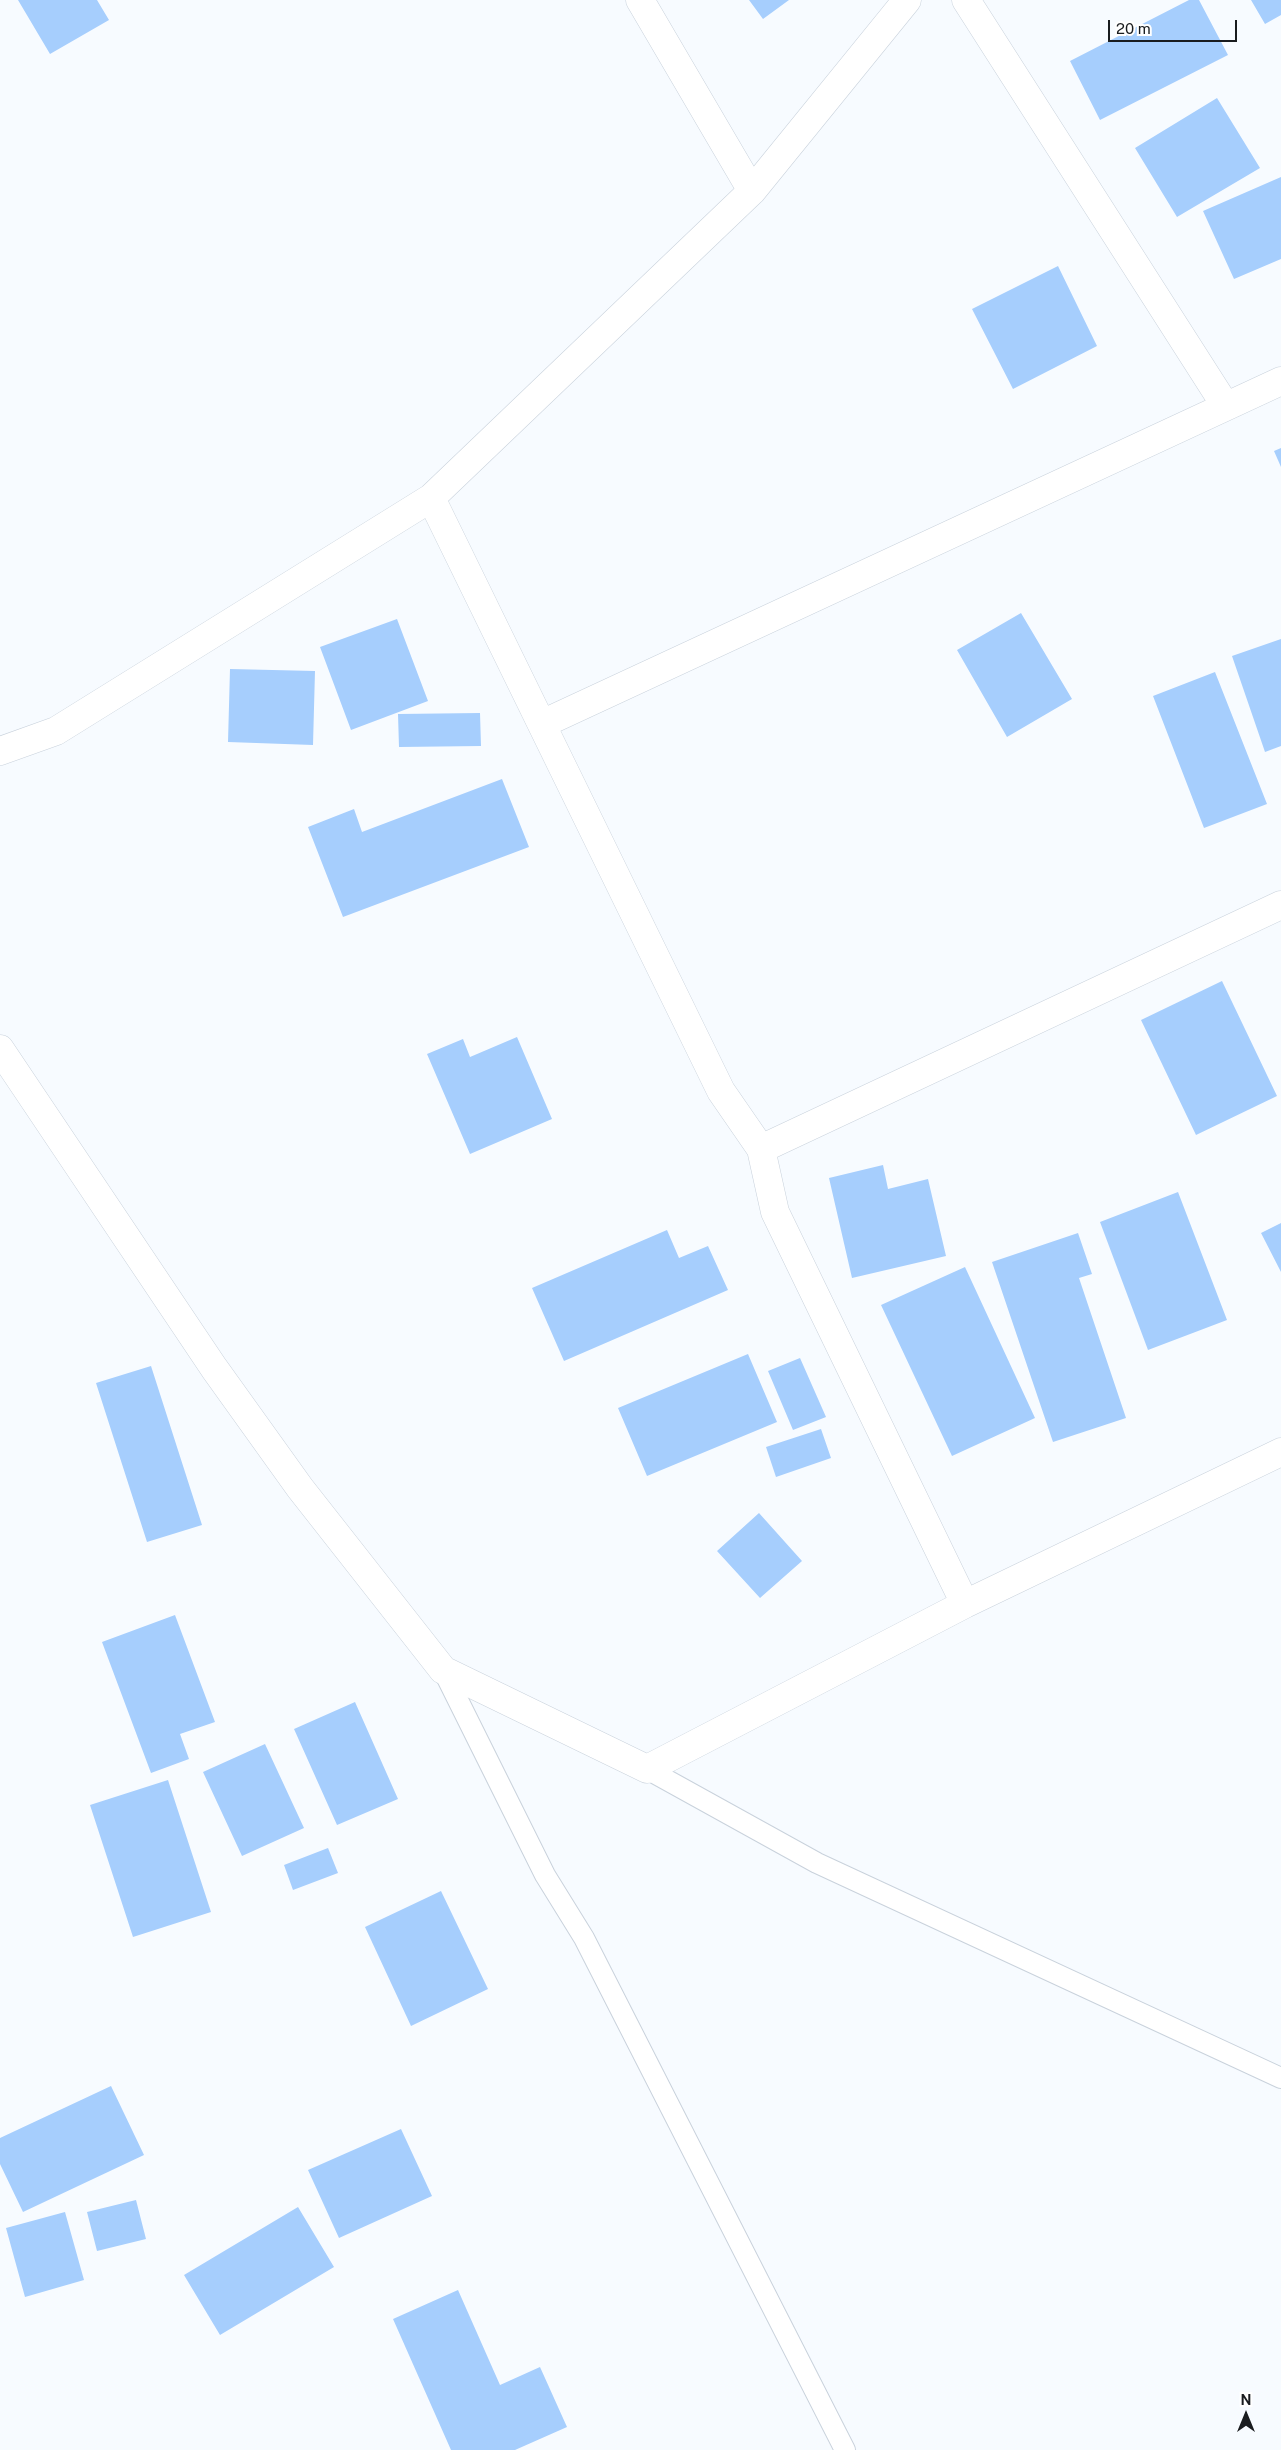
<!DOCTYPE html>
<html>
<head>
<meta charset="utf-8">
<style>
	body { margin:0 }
	#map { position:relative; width:1281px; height:2450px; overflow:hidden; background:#f7fbff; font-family:"Public Sans",sans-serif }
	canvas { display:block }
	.north { position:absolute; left:1221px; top:2390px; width:50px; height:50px; -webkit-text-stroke:4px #fff; paint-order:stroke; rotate:0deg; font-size:14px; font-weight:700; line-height:20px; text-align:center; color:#191c1f }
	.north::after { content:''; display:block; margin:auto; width:18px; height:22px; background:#191c1f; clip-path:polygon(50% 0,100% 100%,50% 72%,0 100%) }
	.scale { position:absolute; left:1108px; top:20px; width:129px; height:22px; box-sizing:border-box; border:2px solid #191c1f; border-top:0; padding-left:6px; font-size:15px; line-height:18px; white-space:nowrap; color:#191c1f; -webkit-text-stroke:4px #fff; paint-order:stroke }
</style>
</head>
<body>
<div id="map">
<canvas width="1281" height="2450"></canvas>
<div class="north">N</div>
<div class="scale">20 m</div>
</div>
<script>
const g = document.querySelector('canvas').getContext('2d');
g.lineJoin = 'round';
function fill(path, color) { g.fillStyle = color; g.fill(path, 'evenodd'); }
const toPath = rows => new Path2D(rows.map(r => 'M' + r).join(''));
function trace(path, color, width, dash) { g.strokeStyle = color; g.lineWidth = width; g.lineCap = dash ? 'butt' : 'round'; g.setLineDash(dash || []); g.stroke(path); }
const building = toPath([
	[18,0,97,0,109,20,50,54],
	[749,0,789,0,763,19],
	[1189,0,1199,0,1228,55,1100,120,1070,61],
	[1251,0,1281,0,1281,15,1265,24],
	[1217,98,1260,168,1177,217,1135,148],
	[1281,177,1281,259,1234,279,1203,211],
	[1058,266,1097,346,1013,389,972,309],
	[1281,448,1281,467,1274,451],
	[1021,613,1072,699,1007,737,957,650],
	[397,619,428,701,351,730,320,647],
	[1281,639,1281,746,1265,752,1232,656],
	[230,669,315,671,313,745,228,742],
	[1215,672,1267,804,1204,828,1153,696],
	[480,713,481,746,399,747,398,714],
	[502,779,529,847,343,917,308,827,354,809,362,832],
	[1222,981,1277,1096,1196,1135,1141,1020],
	[517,1037,552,1119,470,1154,427,1054,463,1039,470,1057],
	[883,1165,888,1189,928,1179,946,1256,852,1278,829,1178],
	[1178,1192,1227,1320,1148,1350,1100,1222],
	[1281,1223,1281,1272,1261,1233],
	[667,1230,679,1258,708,1246,728,1290,564,1361,532,1288],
	[1078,1233,1092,1274,1079,1278,1126,1418,1053,1442,992,1262],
	[965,1267,1035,1418,952,1456,881,1305],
	[748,1354,777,1422,647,1476,618,1408],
	[800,1358,826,1417,793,1430,768,1371],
	[151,1366,202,1525,147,1542,96,1383],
	[821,1429,831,1458,776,1477,766,1447],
	[759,1513,802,1561,760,1598,717,1551],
	[175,1615,215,1722,180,1734,189,1759,151,1773,102,1642],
	[355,1702,398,1799,337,1825,294,1729],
	[265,1744,304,1828,242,1856,203,1772],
	[168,1780,211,1912,133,1937,90,1805],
	[328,1848,338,1873,293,1890,284,1865],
	[441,1891,488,1989,411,2026,365,1927],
	[111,2086,144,2155,23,2212,0,2164,0,2138],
	[401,2129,432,2196,339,2238,308,2170],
	[136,2200,146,2239,97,2251,87,2212],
	[298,2207,334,2267,220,2335,184,2275],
	[65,2212,84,2280,25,2297,6,2228],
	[458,2290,500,2385,540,2367,567,2427,515,2450,451,2450,393,2319]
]);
const service = toPath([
	[443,1670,545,1875,584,1938,845,2450],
	[647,1769,817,1863,1281,2078]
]);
const minor = toPath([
	[640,0,752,191],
	[966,0,1225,405],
	[431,498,721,1091,761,1149,775,1212,965,1604],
	[542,724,1281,381],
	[0,751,56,731,431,498,752,191,907,0],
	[0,1049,214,1368,300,1488,443,1670,647,1769,965,1604,1281,1452],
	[761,1149,1281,905]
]);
fill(building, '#a6cefd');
trace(service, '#c9d2dc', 22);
trace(minor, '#c9d2dc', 29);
trace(service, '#fff', 20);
trace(minor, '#fff', 28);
</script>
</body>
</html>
